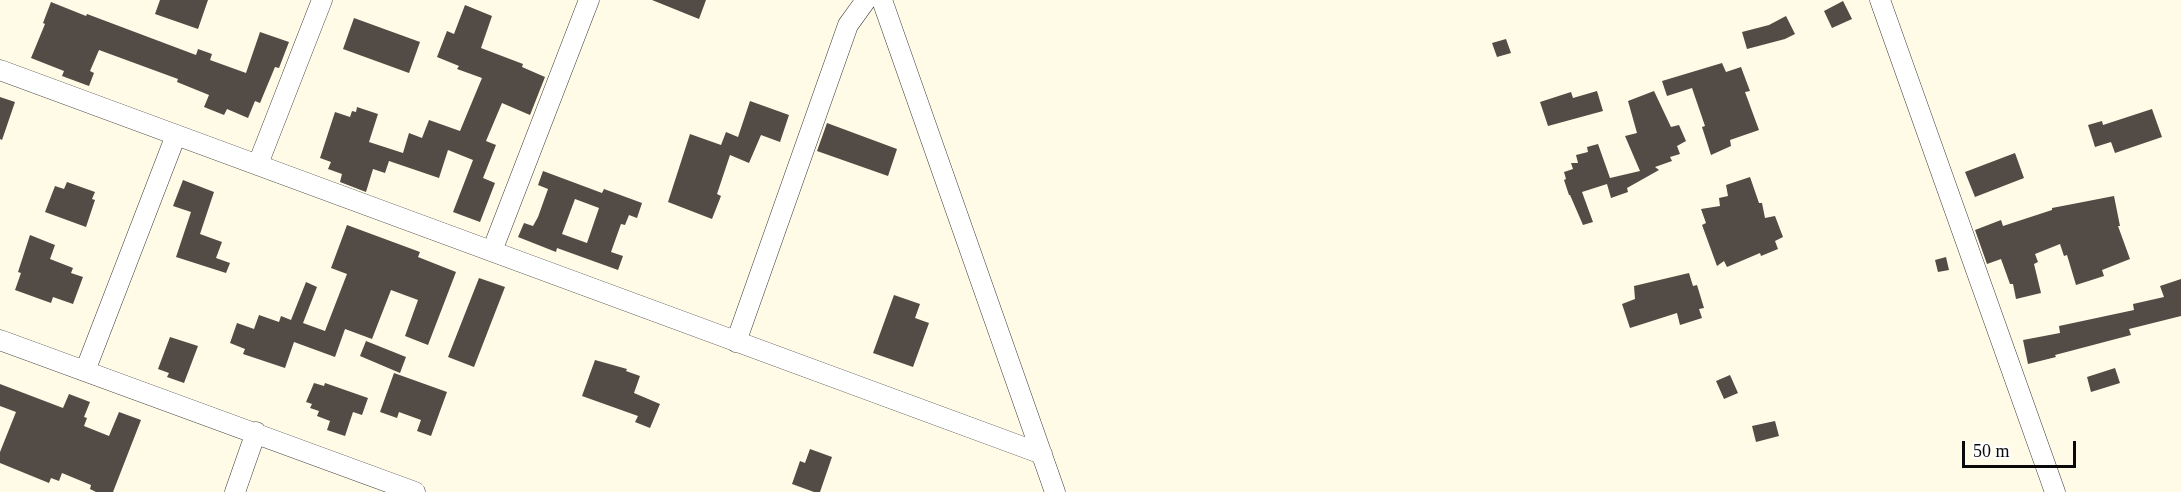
<!DOCTYPE html>
<html>
<head>
<meta charset="utf-8">
<style>
	body { margin:0 }
	#map { position:relative; width:2181px; height:492px; overflow:hidden; background:#fffbe6; font-family:Georgia,serif }
	canvas { display:block }
	.scale { position:absolute; left:1962px; top:441px; width:114px; height:27px; box-sizing:border-box; border:3px solid #090909; border-top:0; padding-left:8px; font-size:18px; line-height:21px; white-space:nowrap; color:#090909; -webkit-text-stroke:4px #fff; paint-order:stroke }
</style>
</head>
<body>
<div id="map">
<canvas width="2181" height="492"></canvas>
<div class="scale">50 m</div>
</div>
<script>
const g = document.querySelector('canvas').getContext('2d');
g.lineJoin = 'round';
function fill(path, color) { g.fillStyle = color; g.fill(path, 'evenodd'); }
const toPath = rows => new Path2D(rows.map(r => 'M' + r).join(''));
function trace(path, color, width, dash) { g.strokeStyle = color; g.lineWidth = width; g.lineCap = dash ? 'butt' : 'round'; g.setLineDash(dash || []); g.stroke(path); }
const building = toPath([
	[160,0,208,0,198,29,155,14],
	[652,0,706,0,699,19],
	[1843,1,1852,19,1832,28,1824,11],
	[51,2,86,16,87,14,196,55,198,49,212,54,210,60,246,73,260,32,289,42,279,68,275,67,260,103,255,101,248,118,227,109,224,115,204,107,209,95,177,82,178,79,99,50,90,71,94,73,89,86,62,76,64,71,31,58,45,24,43,23],
	[465,5,492,16,481,48,523,64,522,67,545,77,530,115,502,103,486,141,496,145,483,178,495,183,480,222,453,212,473,160,448,150,439,178,389,161,385,173,373,169,366,192,340,182,342,174,328,169,331,162,320,158,335,112,350,117,352,111,356,112,357,107,378,114,369,142,403,153,409,133,422,138,429,120,460,131,482,78,457,69,459,66,437,57,447,31,454,34],
	[1786,16,1795,34,1785,39,1747,49,1742,32,1769,25],
	[354,18,420,42,409,73,343,49],
	[1506,39,1511,53,1497,57,1492,43],
	[1722,63,1726,72,1741,67,1750,91,1745,92,1759,130,1730,140,1731,146,1711,155,1702,127,1705,126,1692,88,1667,96,1662,81],
	[1597,91,1603,111,1548,126,1540,102,1571,92,1573,98],
	[1654,91,1671,127,1679,125,1686,141,1677,146,1680,154,1670,157,1672,161,1655,167,1659,170,1627,188,1628,192,1611,198,1607,184,1582,192,1593,222,1583,225,1570,195,1569,195,1564,180,1566,179,1564,172,1573,169,1571,163,1578,163,1576,155,1588,152,1587,147,1598,144,1610,178,1640,171,1625,136,1637,133,1628,101],
	[0,97,15,102,2,140,0,139],
	[750,101,789,115,780,142,761,135,749,163,730,155,717,194,721,196,712,219,668,202,690,134,721,145,726,132,738,137],
	[2152,109,2162,137,2115,153,2111,142,2095,147,2088,125,2102,121,2103,125],
	[827,123,897,149,888,176,817,151],
	[2015,153,2024,178,1975,197,1965,172],
	[543,171,602,193,604,189,642,203,637,218,629,215,625,225,621,224,611,252,623,256,618,270,557,248,556,252,518,237,524,223,533,226,538,217,548,189,538,185],
	[575,199,599,208,587,243,562,234],
	[1750,177,1759,203,1762,203,1765,218,1775,216,1783,237,1775,241,1778,249,1761,256,1760,253,1727,267,1724,261,1717,266,1702,225,1706,223,1701,209,1720,206,1719,198,1728,196,1726,185],
	[183,180,214,192,200,234,222,242,216,258,230,263,226,273,176,257,191,212,173,206],
	[67,182,95,192,92,199,95,200,86,227,45,212,55,186,64,189],
	[2114,196,2120,226,2118,226,2130,259,2102,270,2104,276,2076,285,2067,255,2064,256,2060,244,2035,254,2038,262,2034,264,2041,293,2016,299,2013,284,2010,284,2001,259,1987,264,1975,230,2001,220,2003,226,2052,210,2052,208],
	[347,225,420,252,418,257,456,272,428,345,405,336,418,300,391,290,372,339,345,329,335,357,294,342,285,368,243,354,245,349,230,343,237,323,254,329,259,315,279,322,281,316,291,320,306,282,317,287,303,323,325,331,347,274,331,268],
	[30,235,55,245,50,259,73,268,71,273,83,277,73,304,53,297,51,303,15,290,21,273,18,272],
	[1946,257,1949,270,1938,272,1935,260],
	[1689,273,1693,286,1697,285,1704,308,1699,309,1702,318,1680,325,1677,313,1630,328,1622,304,1635,299,1634,286],
	[479,278,505,287,474,367,448,357],
	[2181,279,2181,316,2129,329,2131,335,2055,355,2056,357,2028,364,2023,340,2060,333,2059,326,2134,310,2133,304,2164,297,2160,286],
	[894,295,920,304,915,318,929,323,913,367,873,353],
	[170,337,198,346,184,383,167,377,169,373,158,369],
	[366,341,406,357,400,373,360,356],
	[595,360,627,369,626,371,640,376,634,393,660,404,650,428,635,422,638,416,582,396],
	[2115,368,2120,383,2091,392,2087,377],
	[394,373,447,392,431,436,417,431,421,420,399,412,397,418,380,412],
	[1730,375,1738,393,1724,399,1716,381],
	[314,383,324,386,325,383,368,398,362,415,353,412,345,436,327,430,330,421,317,416,319,411,310,408,312,404,306,402],
	[0,384,63,408,69,394,90,402,84,417,87,418,84,426,109,436,119,412,141,420,113,492,96,492,90,489,91,485,62,473,59,481,51,478,49,483,0,463,0,452,16,412,0,406],
	[1775,421,1779,436,1756,442,1752,426],
	[810,449,832,457,820,492,814,492,792,484,800,461,805,463]
]);
const minor = toPath([
	[882,0,1055,492],
	[1880,0,2055,492],
	[0,70,1042,454],
	[258,164,322,0],
	[492,251,589,0],
	[0,340,415,492],
	[736,342,848,25,866,0],
	[85,371,176,135],
	[235,492,256,432]
]);
fill(building, '#524b46');
trace(minor, '#3c3c3c', 21);
trace(minor, '#fff', 20);
</script>
</body>
</html>
